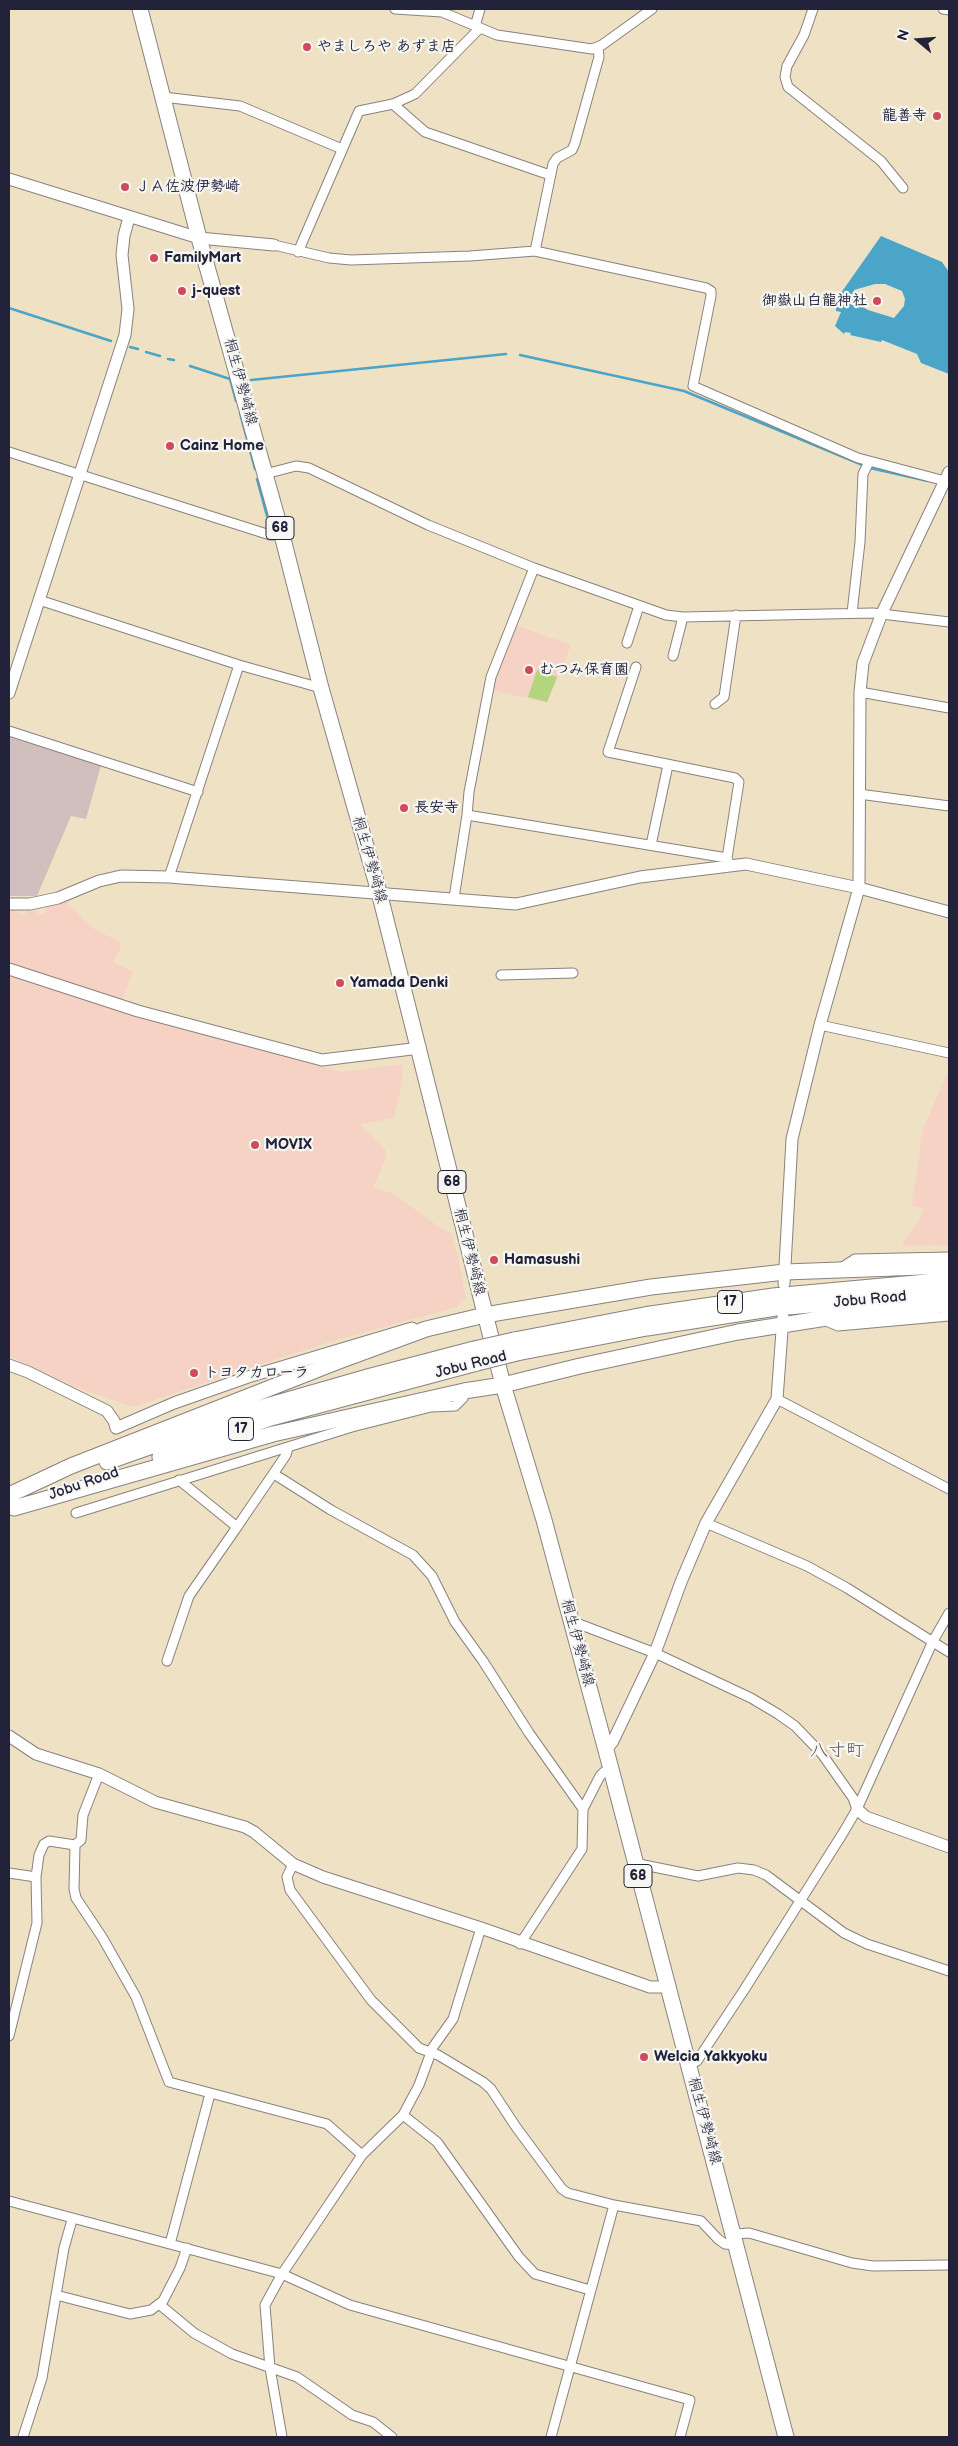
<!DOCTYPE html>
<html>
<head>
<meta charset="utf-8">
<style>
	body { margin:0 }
	#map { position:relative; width:958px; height:2446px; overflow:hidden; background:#efe1c3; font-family:"Balsamiq Sans",sans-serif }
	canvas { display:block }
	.frame { position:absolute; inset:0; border:10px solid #22223b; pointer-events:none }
	.north { position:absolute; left:893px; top:15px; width:50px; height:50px; -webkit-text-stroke:4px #f6f6f2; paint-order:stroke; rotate:288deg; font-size:14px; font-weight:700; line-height:20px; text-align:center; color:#22223b }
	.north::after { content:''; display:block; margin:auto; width:18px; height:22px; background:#22223b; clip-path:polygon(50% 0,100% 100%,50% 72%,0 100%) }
</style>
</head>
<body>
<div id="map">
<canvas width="958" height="2446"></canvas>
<div class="frame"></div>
<div class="north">N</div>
</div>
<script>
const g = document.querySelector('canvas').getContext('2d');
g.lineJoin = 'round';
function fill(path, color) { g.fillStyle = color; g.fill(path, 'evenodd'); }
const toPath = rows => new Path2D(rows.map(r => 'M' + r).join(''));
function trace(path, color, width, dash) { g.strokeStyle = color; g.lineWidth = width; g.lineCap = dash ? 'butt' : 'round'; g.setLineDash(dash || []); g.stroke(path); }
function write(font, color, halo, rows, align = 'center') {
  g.font = font + ' "Balsamiq Sans","Klee One",sans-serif'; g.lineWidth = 4.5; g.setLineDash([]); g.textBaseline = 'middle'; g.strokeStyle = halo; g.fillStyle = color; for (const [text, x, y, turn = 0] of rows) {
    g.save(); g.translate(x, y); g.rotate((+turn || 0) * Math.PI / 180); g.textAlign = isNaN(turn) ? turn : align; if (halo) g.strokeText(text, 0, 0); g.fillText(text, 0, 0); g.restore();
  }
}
const built = toPath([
	[515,625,571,645,547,703,492,690,495,676],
	[65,901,94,929,120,942,121,947,113,962,132,972,123,1000,9,963,9,910,15,910,24,916,27,911,35,910,39,915,46,912,45,908],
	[9,974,126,1013,342,1072,403,1064,401,1087,394,1118,360,1124,386,1151,385,1160,373,1187,393,1194,445,1231,451,1233,457,1253,466,1298,457,1307,329,1342,133,1407,73,1386,9,1356],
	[949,1070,949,1245,902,1246,922,1215,924,1208,912,1206,923,1129]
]);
const industrial = toPath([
	[9,737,101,765,86,819,71,816,37,896,9,896]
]);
const green = toPath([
	[537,670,557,677,547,702,528,697]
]);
const water = toPath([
	[881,236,942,262,949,272,949,374,921,363,917,354,882,340,881,342,850,335,851,333,845,332,844,334,835,326,841,312,836,311,836,307,841,293],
	[875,284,885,284,902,291,905,299,904,306,894,318,868,310,854,302,854,290]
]);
const stream = toPath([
	[9,308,111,341],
	[130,347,138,349],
	[146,352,160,356],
	[520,355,684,391,865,466],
	[168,359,174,360],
	[190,366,230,379,236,401],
	[251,380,506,354],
	[240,413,255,469],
	[870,468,928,481],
	[257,479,270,527]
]);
const minor = toPath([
	[395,9,442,12,497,35,592,49,602,45,652,9],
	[813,9,804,35,787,66,785,77,788,87,881,161,903,188],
	[943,9,949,10],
	[163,97,240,106,342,149],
	[393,104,425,132,550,175],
	[274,245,329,258,351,260,470,256,535,251,706,288,711,291,711,296,693,386,858,458,945,481],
	[535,251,553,164,557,158,572,150,575,143,599,57,598,47],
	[298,252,359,111,393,104,415,94,479,29,476,23,480,9],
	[9,452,270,535,282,535],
	[265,474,296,466,309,468,428,525,534,568,666,615,683,617,873,613,949,622],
	[39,600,239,665,321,688],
	[852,613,860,542,863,474,869,462],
	[627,643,639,606],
	[673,656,683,617],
	[636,667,608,752,735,778,739,782,727,858],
	[860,692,949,708],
	[715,704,724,697,736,615],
	[9,731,198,792],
	[859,794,949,806],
	[467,815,727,858,729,863],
	[651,845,668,765],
	[169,877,239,665],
	[454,898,467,815,469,792,491,677,534,568],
	[501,975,573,973],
	[820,1025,949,1053],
	[841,1268,855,1259,949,1257],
	[826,1321,838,1326,949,1316],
	[777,1399,949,1489],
	[274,1474,331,1510,413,1555,432,1576,455,1622,483,1661,529,1733,583,1809],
	[76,1513,352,1427,431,1407,455,1406,463,1398,464,1391],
	[706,1523,807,1566,847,1588,949,1652],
	[237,1527,286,1455,288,1448],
	[571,1621,655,1653,751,1698,778,1714,795,1726,822,1754,853,1798,857,1809],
	[167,1661,189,1596,237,1527,179,1480],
	[99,1774,83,1815,81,1840,75,1845,74,1889,76,1898,102,1937,136,1997,169,2082,327,2124,362,2155],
	[634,1863,698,1876,738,1868,754,1870,766,1875,844,1933,867,1944,949,1971],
	[293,1864,287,1877,290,1890,371,2000,419,2048,438,2055,483,2082,491,2089,516,2127,562,2189,568,2193,614,2205,701,2221,718,2239,725,2244,736,2245],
	[9,1873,36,1877],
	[520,1944,582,1849,583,1809,600,1776,604,1772,611,1769],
	[9,2036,37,1923,36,1877,39,1855,44,1844,49,1841,75,1845],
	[689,2065,697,2061,744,1990,843,1833,857,1809,933,1641,949,1613],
	[403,2115,437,2142,519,2257,535,2274,590,2290],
	[9,2201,282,2274,350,2305,690,2400,680,2437],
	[734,2234,749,2233,852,2263,873,2266,949,2265],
	[170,2244,210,2094],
	[56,2295,130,2314,151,2310,163,2301,180,2268,187,2248],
	[159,2304,194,2333,232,2354,297,2377,352,2415,373,2422,392,2437],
	[23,2437,42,2378,64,2248,72,2220],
	[282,2437,270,2368,265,2305,282,2274,362,2155,403,2115,419,2085,433,2047,453,2019,481,1928],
	[551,2437,614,2205]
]);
const tertiary = toPath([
	[9,179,199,238,274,245],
	[9,693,125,335,128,309,122,255,124,236,129,217],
	[9,904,30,904,58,898,99,881,121,876,169,877,516,904,640,877,746,864,859,888,949,912],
	[9,969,138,1011,322,1060,420,1048],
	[784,1284,792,1139,820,1025,859,888,860,692,863,663,882,613,949,472],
	[9,1365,28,1372,107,1411,114,1421,116,1428,174,1403,248,1377,412,1328],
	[9,1736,36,1754,99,1774,155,1802,245,1827,254,1832,293,1864,323,1877,481,1928,650,1987,668,1987],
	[606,1750,613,1741,655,1653,681,1582,706,1523,777,1399,783,1317],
	[857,1809,866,1817,949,1847]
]);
const primary = toPath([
	[140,9,199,238,282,535,321,688,379,892,503,1385,544,1520,611,1769,786,2437]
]);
const trunk = toPath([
	[514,1340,644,1315,773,1296,949,1280],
	[517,1353,647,1328,776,1308,949,1293],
	[160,1457,271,1418,477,1363],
	[107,1462,263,1407,371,1376,474,1349],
	[9,1495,71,1466,339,1361,426,1329,485,1315,651,1287,785,1272,949,1266],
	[14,1508,273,1434,464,1391,503,1385,580,1366,738,1332,820,1319,949,1304]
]);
const trunkBridge = toPath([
	[474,1349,514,1340],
	[477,1363,517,1353]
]);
const markers = [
	[307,47,5,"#d1495b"],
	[937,116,5,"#d1495b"],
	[125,187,5,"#d1495b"],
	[154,258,5,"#d1495b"],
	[182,291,5,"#d1495b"],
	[877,301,5,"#d1495b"],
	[170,446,5,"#d1495b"],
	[529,670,5,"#d1495b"],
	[404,808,5,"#d1495b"],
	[340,983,5,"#d1495b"],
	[255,1145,5,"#d1495b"],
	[494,1260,5,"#d1495b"],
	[194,1373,5,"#d1495b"],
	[644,2057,5,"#d1495b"]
];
const shields = [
	[280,528,28],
	[452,1182,28],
	[730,1302,25],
	[241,1429,25],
	[638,1876,28]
];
const shieldNames = [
	["68",280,528],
	["68",452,1182],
	["17",730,1302],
	["17",241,1429],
	["68",638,1876]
];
const poiNames = [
	["やましろや あずま店",317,47],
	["龍善寺",927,116,"right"],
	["ＪＡ佐波伊勢崎",135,187],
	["FamilyMart",164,258],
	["j-quest",192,291],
	["御嶽山白龍神社",867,301,"right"],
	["Cainz Home",180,446],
	["むつみ保育園",539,670],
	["長安寺",414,808],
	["Yamada Denki",350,983],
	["MOVIX",265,1145],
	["Hamasushi",504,1260],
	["トヨタカローラ",204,1373],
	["Welcia Yakkyoku",654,2057]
];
const streetNames = [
	["桐生伊勢崎線",240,382,75],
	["桐生伊勢崎線",369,860,74],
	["桐生伊勢崎線",469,1252,76],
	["Jobu Road",870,1300,-5],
	["Jobu Road",471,1365,-14],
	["Jobu Road",84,1484,-19],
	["桐生伊勢崎線",577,1643,75],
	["桐生伊勢崎線",704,2121,75]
];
const quarterNames = [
	["八寸町",837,1751]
];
fill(built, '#f5d2c3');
fill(industrial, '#d1bfbd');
fill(green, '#b3d57d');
fill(water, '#4aa5c8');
trace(stream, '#4aa5c8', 2.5);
trace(minor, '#88827f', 11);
trace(tertiary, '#88827f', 13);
trace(primary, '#88827f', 17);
trace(trunk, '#88827f', 17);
trace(minor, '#fff', 9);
trace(tertiary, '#fff', 11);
trace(primary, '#fff', 15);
trace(trunk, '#fff', 15);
trace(trunkBridge, '#88827f', 17, []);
trace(trunkBridge, '#fff', 15);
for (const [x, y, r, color] of markers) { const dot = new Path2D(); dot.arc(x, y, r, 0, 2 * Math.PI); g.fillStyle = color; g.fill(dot); trace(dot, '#f6f6f2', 2); }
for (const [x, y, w] of shields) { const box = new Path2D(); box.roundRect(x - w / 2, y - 11.5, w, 23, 4); g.fillStyle = '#f6f6f2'; g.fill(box); trace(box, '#22223b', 1); }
write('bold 14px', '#22223b', null, shieldNames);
write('bold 15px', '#22223b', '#f6f6f2', poiNames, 'left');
write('15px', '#22223b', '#f6f6f2', streetNames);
write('18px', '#635056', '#f6f6f2', quarterNames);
</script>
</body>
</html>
